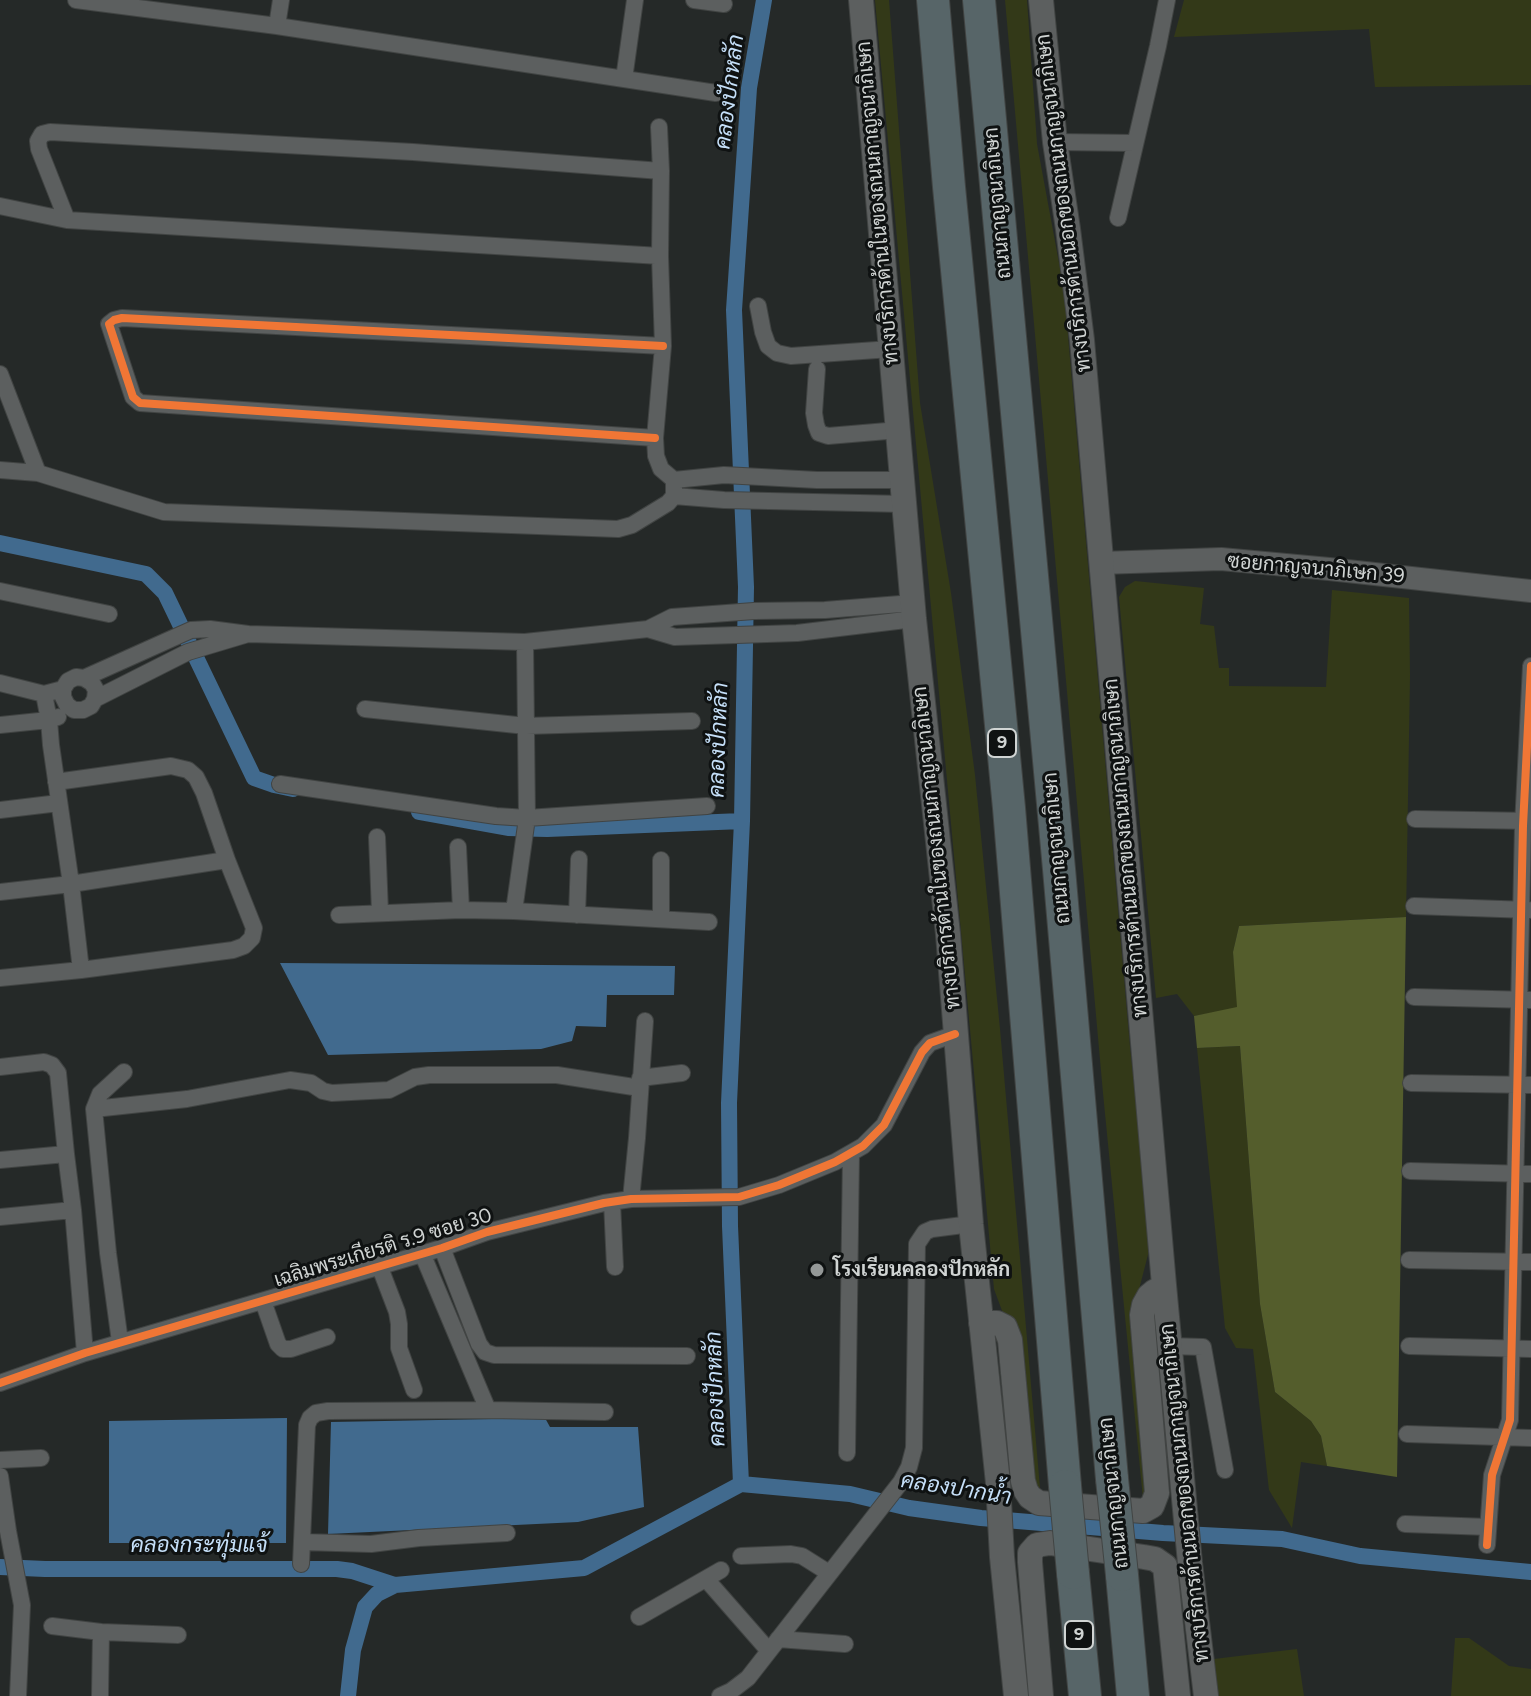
<!DOCTYPE html>
<html>
<head>
<meta charset="utf-8">
<style>
	body { margin:0 }
	canvas { display:block; background:#252928 }
</style>
</head>
<body>
<canvas width="1531" height="1696"></canvas>
<script>
const g = document.querySelector('canvas').getContext('2d');
g.lineJoin = 'round';
function fill(path, color) { g.fillStyle = color; g.fill(path, 'evenodd'); }
const toPath = rows => new Path2D(rows.map(r => 'M' + r).join(''));
function trace(path, color, width, dash) { g.strokeStyle = color; g.lineWidth = width; g.lineCap = dash ? 'butt' : 'round'; g.setLineDash(dash || []); g.stroke(path); }
function write(font, color, halo, rows, align = 'center') {
  g.font = font + ' Figtree,Sarabun,sans-serif'; g.lineWidth = 6; g.setLineDash([]); g.textBaseline = 'middle'; g.strokeStyle = halo; g.fillStyle = color; for (const [text, x, y, turn = 0] of rows) {
    g.save(); g.translate(x, y); g.rotate((+turn || 0) * Math.PI / 180); g.textAlign = isNaN(turn) ? turn : align; if (halo) g.strokeText(text, 0, 0); g.fillText(text, 0, 0); g.restore();
  }
}
const green = toPath([
	[875,0,889,0,920,403,951,593,975,775,1000,1029,1040,1488,1033,1487,1004,1316,994,1289],
	[1005,0,1027,0,1037,144,1064,290,1130,1047,1151,1243,1135,1305,1151,1487,1143,1499,1103,1093],
	[1184,0,1531,0,1531,85,1375,87,1369,29,1174,37],
	[1135,581,1204,588,1200,624,1214,626,1219,668,1229,668,1229,686,1326,687,1332,590,1409,598,1410,676,1406,917,1239,926,1233,952,1238,1008,1194,1016,1177,994,1156,998,1119,597,1125,587],
	[1240,1046,1260,1304,1275,1392,1311,1421,1321,1436,1327,1466,1301,1462,1292,1528,1269,1490,1253,1349,1236,1348,1225,1328,1197,1048],
	[1455,1638,1469,1638,1509,1666,1531,1669,1531,1696,1451,1696],
	[1297,1649,1304,1696,1218,1696,1214,1659]
]);
const forest = toPath([
	[1406,917,1397,1477,1327,1466,1321,1436,1311,1421,1275,1392,1260,1304,1240,1046,1197,1048,1194,1016,1237,1007,1233,952,1239,926]
]);
const water = toPath([
	[280,963,675,966,674,995,607,995,606,1027,576,1026,572,1041,541,1049,328,1055],
	[287,1418,286,1543,109,1543,109,1421],
	[545,1418,550,1427,638,1427,644,1507,578,1522,328,1534,331,1422]
]);
const canal = toPath([
	[0,543,146,574,165,593,254,778,274,785,293,789],
	[419,812,508,828,547,829,742,821],
	[741,1484,730,1226,729,1103,742,821,746,587,734,310,749,88,764,0],
	[0,1567,45,1569,337,1569,352,1571,395,1585],
	[348,1696,353,1650,365,1607,377,1594,395,1585,584,1568,741,1484,850,1494,909,1508,981,1518,1163,1533,1282,1539,1360,1556,1531,1572]
]);
const minor = toPath([
	[76,0,277,26],
	[281,0,277,26,716,93],
	[694,0,724,4],
	[624,79,635,0],
	[659,127,661,171,660,256,663,346,655,438,656,456,661,469,674,480,724,475,817,480,902,480],
	[1055,142,1135,143],
	[0,206,67,220,660,256],
	[1118,218,1158,46,1167,0],
	[67,220,39,149,38,141,42,134,50,132,413,152,661,171],
	[758,306,763,332,768,346,777,353,791,356,891,349],
	[817,369,814,413,816,425,819,433,828,436,899,430],
	[0,374,38,473,164,512,618,529,632,525,668,503,674,496,674,480],
	[655,438,140,403,133,397,109,324,114,320,122,318,663,346],
	[0,470,38,473],
	[674,496,724,500,904,504],
	[0,591,109,614],
	[648,629,675,637,797,633,914,619],
	[248,634,525,642,648,629,672,617,754,611,825,610,913,603],
	[84,678,191,630,210,629,248,634,188,652,95,699],
	[0,683,44,694,49,720,51,745,71,884,81,970],
	[44,694,63,689,68,681,76,677,84,678,92,683,96,690,95,699,91,706,83,710,74,710,67,705,63,697,63,689],
	[365,709,526,726,692,721],
	[0,725,49,720,58,717],
	[280,784,496,816,527,818,707,806],
	[0,810,59,803],
	[1415,819,1531,821],
	[377,837,380,912],
	[458,847,461,910],
	[0,892,71,884,227,860],
	[1414,906,1529,910],
	[514,911,527,818,525,642],
	[339,915,461,910,514,911,709,922],
	[577,915,579,859],
	[661,919,661,860],
	[0,978,81,970,233,950,244,946,252,938,254,928,227,860,204,793,196,777,188,770,171,766,56,782],
	[1414,997,1531,1000],
	[0,1067,44,1062,52,1065,58,1073,66,1154,0,1160],
	[640,1078,682,1073],
	[1411,1083,1531,1085],
	[94,1109,187,1099,290,1080,311,1083,323,1091,332,1093,389,1090,415,1077,429,1075,557,1075,640,1088],
	[66,1154,73,1210,85,1353],
	[1410,1171,1531,1174],
	[631,1199,637,1138,645,1021],
	[612,1202,615,1267],
	[0,1217,73,1210],
	[442,1248,479,1344,485,1352,494,1355,687,1356],
	[422,1253,488,1410],
	[1409,1260,1531,1262],
	[379,1265,397,1312,399,1324,399,1348,414,1390],
	[263,1301,278,1344,283,1349,291,1349,327,1337],
	[120,1342,108,1253,94,1109,100,1094,124,1072],
	[1169,1346,1203,1347,1225,1470],
	[1409,1346,1531,1349],
	[0,1383,85,1353,442,1248,487,1232,604,1203,631,1199,739,1197,779,1185,835,1162,863,1146,884,1125,922,1052,930,1043,955,1034],
	[1407,1434,1531,1438],
	[847,1453,851,1153],
	[0,1460,41,1458],
	[0,1476,8,1531,22,1605,18,1696],
	[1405,1524,1488,1527],
	[302,1542,371,1544,419,1538,507,1533],
	[1487,1545,1492,1475,1510,1420,1523,826,1531,666],
	[741,1556,791,1554,802,1556,829,1573],
	[301,1564,307,1425,310,1418,316,1413,328,1411,488,1410,605,1412],
	[706,1579,769,1651],
	[639,1617,721,1570],
	[52,1626,101,1632,100,1696],
	[101,1632,178,1635],
	[778,1639,845,1644],
	[720,1696,731,1691,748,1678,901,1482,909,1467,914,1448,917,1244,925,1232,932,1229,971,1224]
]);
const tertiary = toPath([
	[1101,563,1221,559,1329,569,1531,591]
]);
const secondary = toPath([
	[861,0,914,619,948,934,971,1224,998,1483,1002,1557,1016,1696],
	[1041,0,1055,142,1068,229,1082,340,1164,1285,1190,1563,1206,1696],
	[981,1323,997,1323,1005,1327,1010,1340,1023,1481,1026,1491,1030,1497,1039,1503,1143,1511,1152,1506,1157,1493,1142,1315,1144,1305,1149,1296,1155,1291,1164,1291],
	[1041,1696,1030,1562,1030,1553,1037,1545,1050,1543,1144,1557,1155,1559,1165,1566,1178,1696]
]);
const motorway = toPath([
	[933,0,949,187,1009,808,1065,1486],
	[979,0,1059,869,1112,1479],
	[1073,1573,1085,1696],
	[1122,1575,1133,1696]
]);
const motorwayBridge = toPath([
	[1112,1479,1122,1575],
	[1065,1486,1073,1573]
]);
const cycleway = toPath([
	[655,438,140,403,133,397,109,324,114,320,122,318,663,346],
	[0,1383,85,1353,442,1248,487,1232,604,1203,631,1199,739,1197,779,1185,835,1162,863,1146,884,1125,922,1052,930,1043,955,1034],
	[1487,1545,1492,1475,1510,1420,1523,826,1531,666]
]);
const markers = [
	[817,1270,8,"#949897"]
];
const shields = [
	[1002,743,28],
	[1079,1635,28]
];
const shieldNames = [
	["9",1002,743],
	["9",1079,1635]
];
const streetNames = [
	["ทางบริการด้านในของถนนกาญจนาภิเษก",878,203,-95],
	["ถนนกาญจนาภิเษก",998,203,-95],
	["ทางบริการด้านนอกของถนนกาญจนาภิเษก",1064,203,-97],
	["ซอยกาญจนาภิเษก 39",1316,569,5],
	["ทางบริการด้านในของถนนกาญจนาภิเษก",937,848,-96],
	["ถนนกาญจนาภิเษก",1057,848,-95],
	["ทางบริการด้านนอกของถนนกาญจนาภิเษก",1126,848,-95],
	["เฉลิมพระเกียรติ ร.9 ซอย 30",383,1248,-17],
	["ถนนกาญจนาภิเษก",1114,1493,-96],
	["ทางบริการด้านนอกของถนนกาญจนาภิเษก",1185,1493,-96]
];
const poiNames = [
	["โรงเรียนคลองปักหลัก",833,1270]
];
const waterNames = [
	["คลองปักหลัก",730,92,-83],
	["คลองปักหลัก",719,740,-88],
	["คลองปักหลัก",716,1389,-92],
	["คลองปากน้ำ",956,1489,9],
	["คลองกระทุ่มแจ้",199,1546]
];
fill(green, '#333918');
fill(forest, '#545d2c');
fill(water, '#416a8e');
trace(canal, '#416a8e', 16);
trace(minor, '#414443', 18);
trace(tertiary, '#414443', 24);
trace(secondary, '#414443', 26);
trace(motorway, '#414443', 34);
trace(minor, '#5c5f5f', 16);
trace(tertiary, '#5c5f5f', 22);
trace(secondary, '#5c5f5f', 24);
trace(motorway, '#576568', 32);
trace(motorwayBridge, '#414443', 34, []);
trace(motorwayBridge, '#576568', 32);
trace(cycleway, '#f07635', 8);
for (const [x, y, r, color] of markers) { const dot = new Path2D(); dot.arc(x, y, r, 0, 2 * Math.PI); g.fillStyle = color; g.fill(dot); trace(dot, '#0f1212', 3); }
for (const [x, y, w] of shields) { const box = new Path2D(); box.roundRect(x - w / 2, y - 14, w, 28, 6); g.fillStyle = '#0f1212'; g.fill(box); trace(box, '#d0d4d3', 2); }
write('bold 18px', '#d0d4d3', null, shieldNames);
write('20px', '#d0d4d3', '#0f1212', streetNames);
write('bold 20px', '#d0d4d3', '#0f1212', poiNames, 'left');
write('italic 22px', '#c5dff8', '#0f1212', waterNames);
</script>
</body>
</html>
